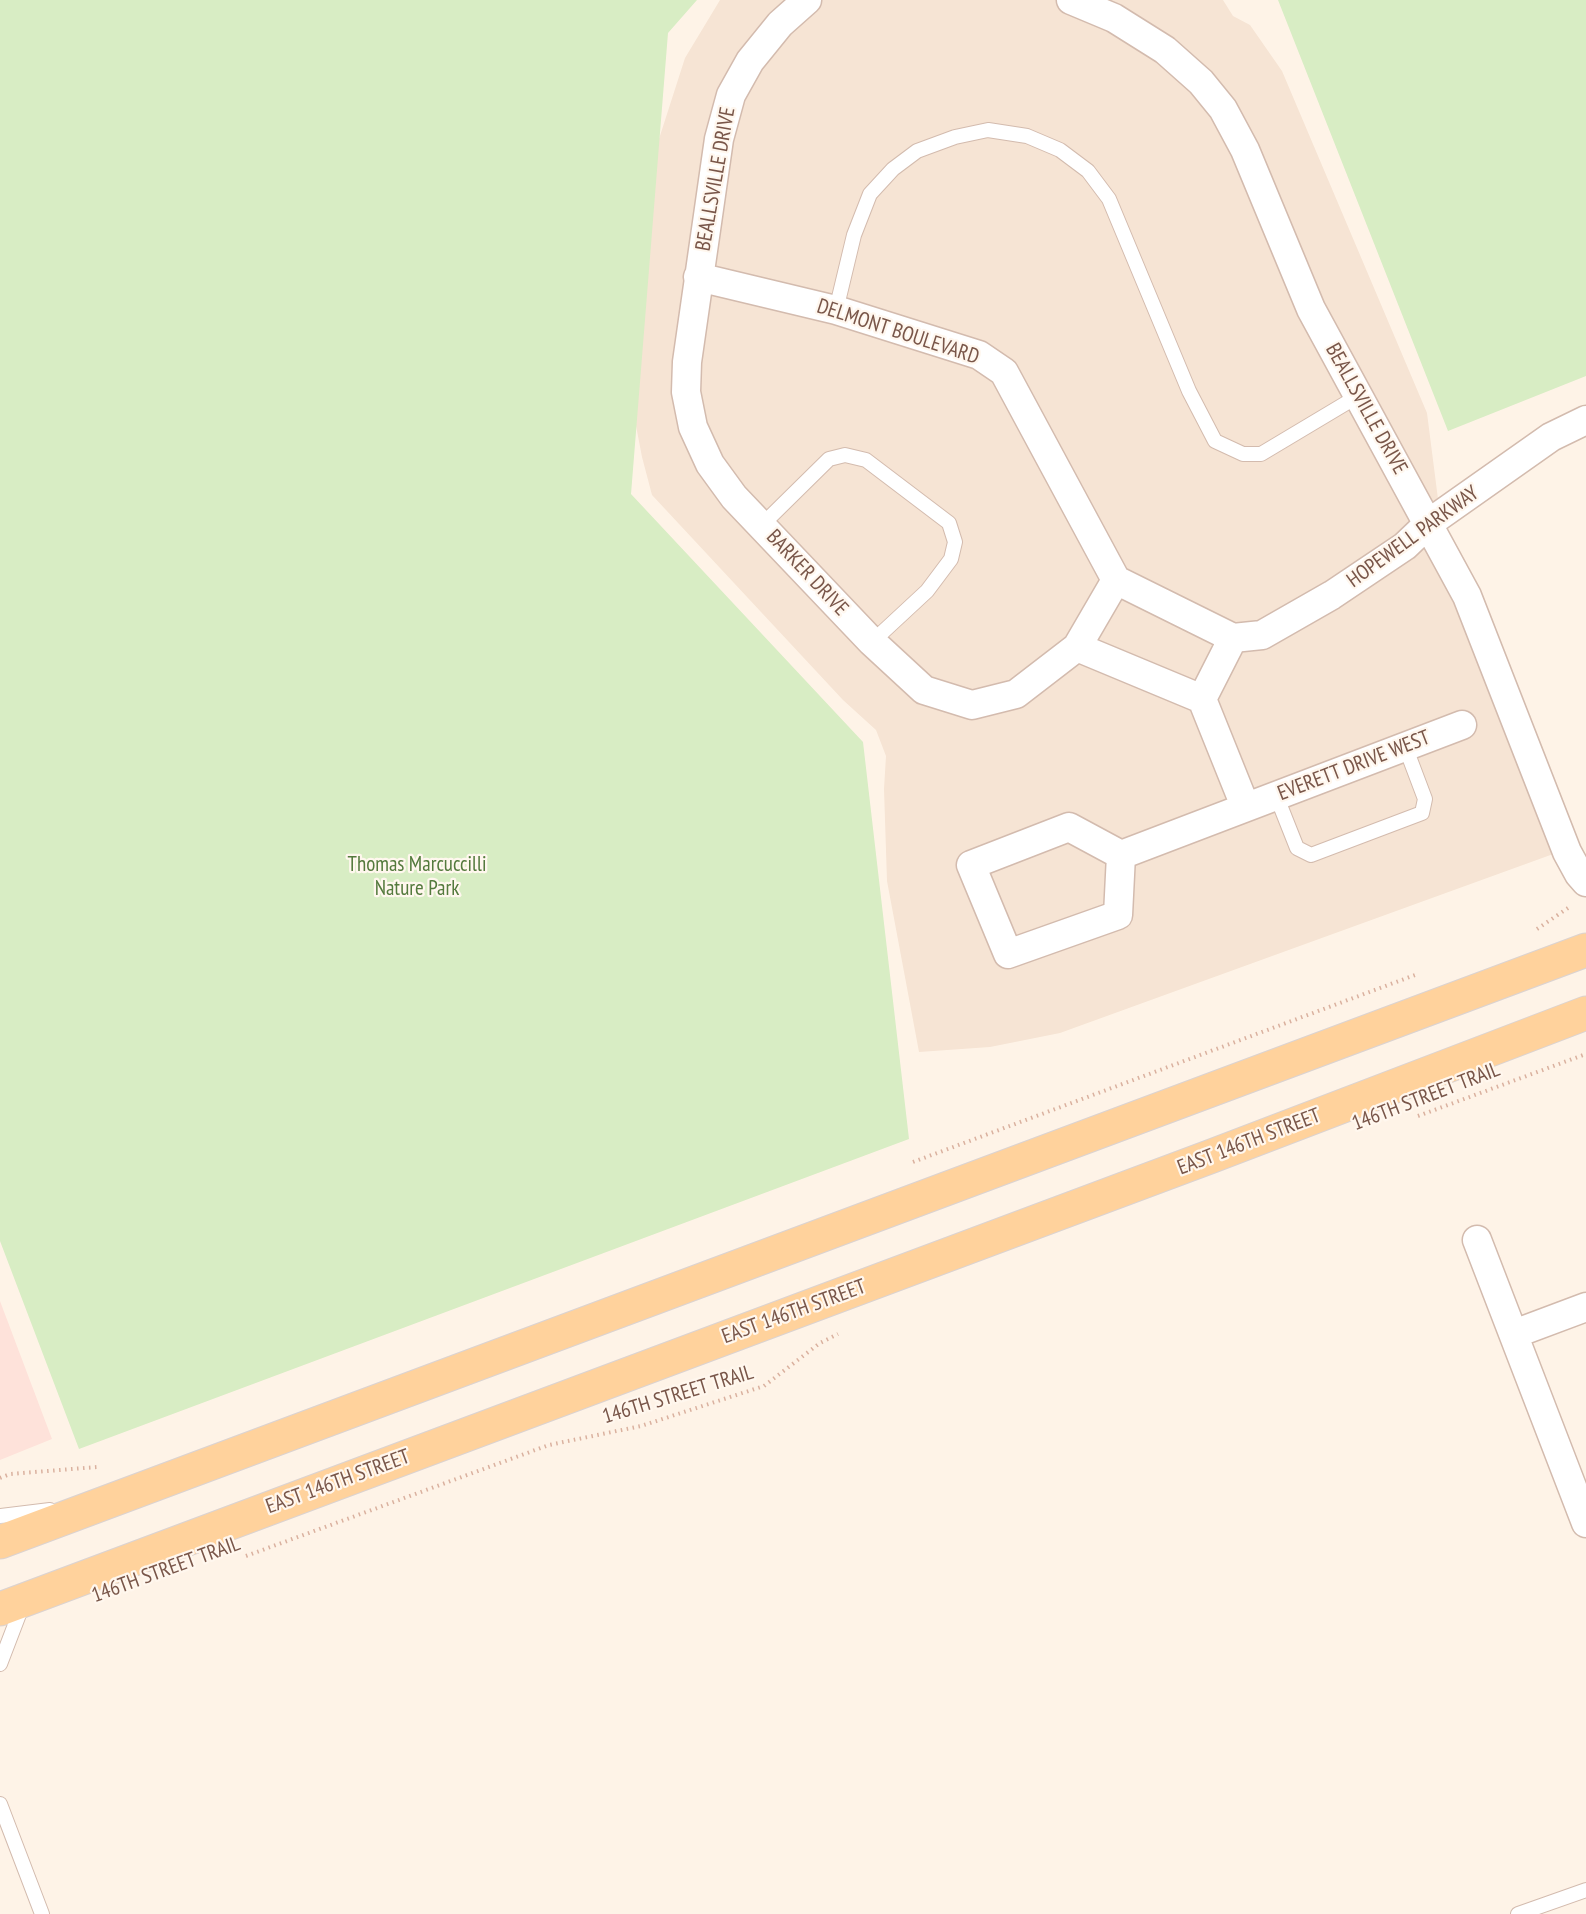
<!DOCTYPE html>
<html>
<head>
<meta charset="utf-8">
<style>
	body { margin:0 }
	canvas { display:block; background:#fef3e7 }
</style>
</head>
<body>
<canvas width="1586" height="1914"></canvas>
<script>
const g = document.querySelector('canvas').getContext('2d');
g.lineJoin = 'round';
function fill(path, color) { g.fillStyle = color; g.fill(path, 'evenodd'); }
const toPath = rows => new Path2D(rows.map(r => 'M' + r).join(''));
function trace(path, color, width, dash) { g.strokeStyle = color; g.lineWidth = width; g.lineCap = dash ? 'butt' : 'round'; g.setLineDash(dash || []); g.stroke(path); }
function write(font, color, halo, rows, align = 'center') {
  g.font = font + ' "PT Sans Narrow",sans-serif'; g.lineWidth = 4.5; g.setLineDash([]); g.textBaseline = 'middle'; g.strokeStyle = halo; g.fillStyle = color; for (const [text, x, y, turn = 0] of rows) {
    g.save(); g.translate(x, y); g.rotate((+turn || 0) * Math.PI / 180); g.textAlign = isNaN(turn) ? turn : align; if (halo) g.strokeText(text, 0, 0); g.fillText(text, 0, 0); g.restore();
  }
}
const residential = toPath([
	[720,0,1223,0,1233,16,1250,25,1282,71,1427,413,1450,593,1556,853,1060,1033,990,1047,919,1052,887,881,884,789,886,756,876,730,843,700,652,495,642,457,628,384,658,142,685,58]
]);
const commercial = toPath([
	[0,1301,52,1439,0,1460]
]);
const green = toPath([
	[0,0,697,0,668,33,631,494,863,742,909,1139,79,1449,0,1241],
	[1278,0,1586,0,1586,376,1448,431]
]);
const path = toPath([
	[1537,929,1568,908],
	[1418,1116,1586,1054],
	[913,1162,1415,975],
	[0,1478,10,1474,97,1467],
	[246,1556,549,1445,641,1426,764,1386,820,1343,838,1334]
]);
const service = toPath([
	[836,310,854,235,870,194,893,169,917,151,955,137,988,130,1027,136,1060,150,1088,171,1109,199,1189,391,1215,441,1243,454,1261,454,1358,396],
	[762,525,829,459,845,455,866,460,949,523,955,542,951,559,927,591,872,642],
	[1276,795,1297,848,1311,855,1422,813,1425,799,1405,746],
	[0,1516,50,1510],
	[0,1664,23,1604],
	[0,1804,42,1914],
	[1518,1914,1586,1890]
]);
const minor = toPath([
	[807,0,780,24,750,61,731,95,719,139,687,362,686,392,693,427,710,464,734,497,872,642,924,690,972,705,1016,694,1077,647],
	[1071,0,1114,18,1165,50,1201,82,1223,109,1245,150,1311,309,1467,596,1567,852,1579,874,1586,882],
	[698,277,836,310,979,355,1004,372,1116,580],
	[1116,580,1233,638,1262,635,1332,595,1405,546,1429,523,1551,437,1586,420],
	[1116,580,1077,647,1202,699],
	[1202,699,1245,806],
	[1202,699,1233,638],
	[1121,855,1118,915,1008,954,971,865,1069,827,1121,855,1462,725],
	[1477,1240,1586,1523],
	[1514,1334,1586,1307]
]);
const primary = toPath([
	[0,1542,1586,950],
	[0,1609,1212,1156,1586,1013]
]);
const streetNames = [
	["BEALLSVILLE DRIVE",716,179,-80],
	["DELMONT BOULEVARD",898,332,18],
	["BEALLSVILLE DRIVE",1366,409,61],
	["HOPEWELL PARKWAY",1413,537,-36],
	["BARKER DRIVE",807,573,47],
	["EVERETT DRIVE WEST",1354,766,-21],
	["146TH STREET TRAIL",1426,1097,-21],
	["EAST 146TH STREET",1249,1142,-21],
	["EAST 146TH STREET",794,1312,-20],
	["146TH STREET TRAIL",678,1395,-17],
	["EAST 146TH STREET",338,1482,-20],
	["146TH STREET TRAIL",166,1570,-20]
];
const parkNames = [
	["Thomas Marcuccilli",417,865],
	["Nature Park",417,889]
];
fill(residential, '#f6e4d4');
fill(commercial, '#fee2da');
fill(green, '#d8edc4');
trace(service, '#d3bbae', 16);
trace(minor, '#d3bbae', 31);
trace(primary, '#dcd3d0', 35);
trace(path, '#dab19f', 4, [1.5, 4.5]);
trace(service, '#fff', 14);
trace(minor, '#fff', 28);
trace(primary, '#ffd29c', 33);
write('21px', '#795649', '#fff7ee', streetNames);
write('21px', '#547a3d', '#fff7ee', parkNames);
</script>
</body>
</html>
